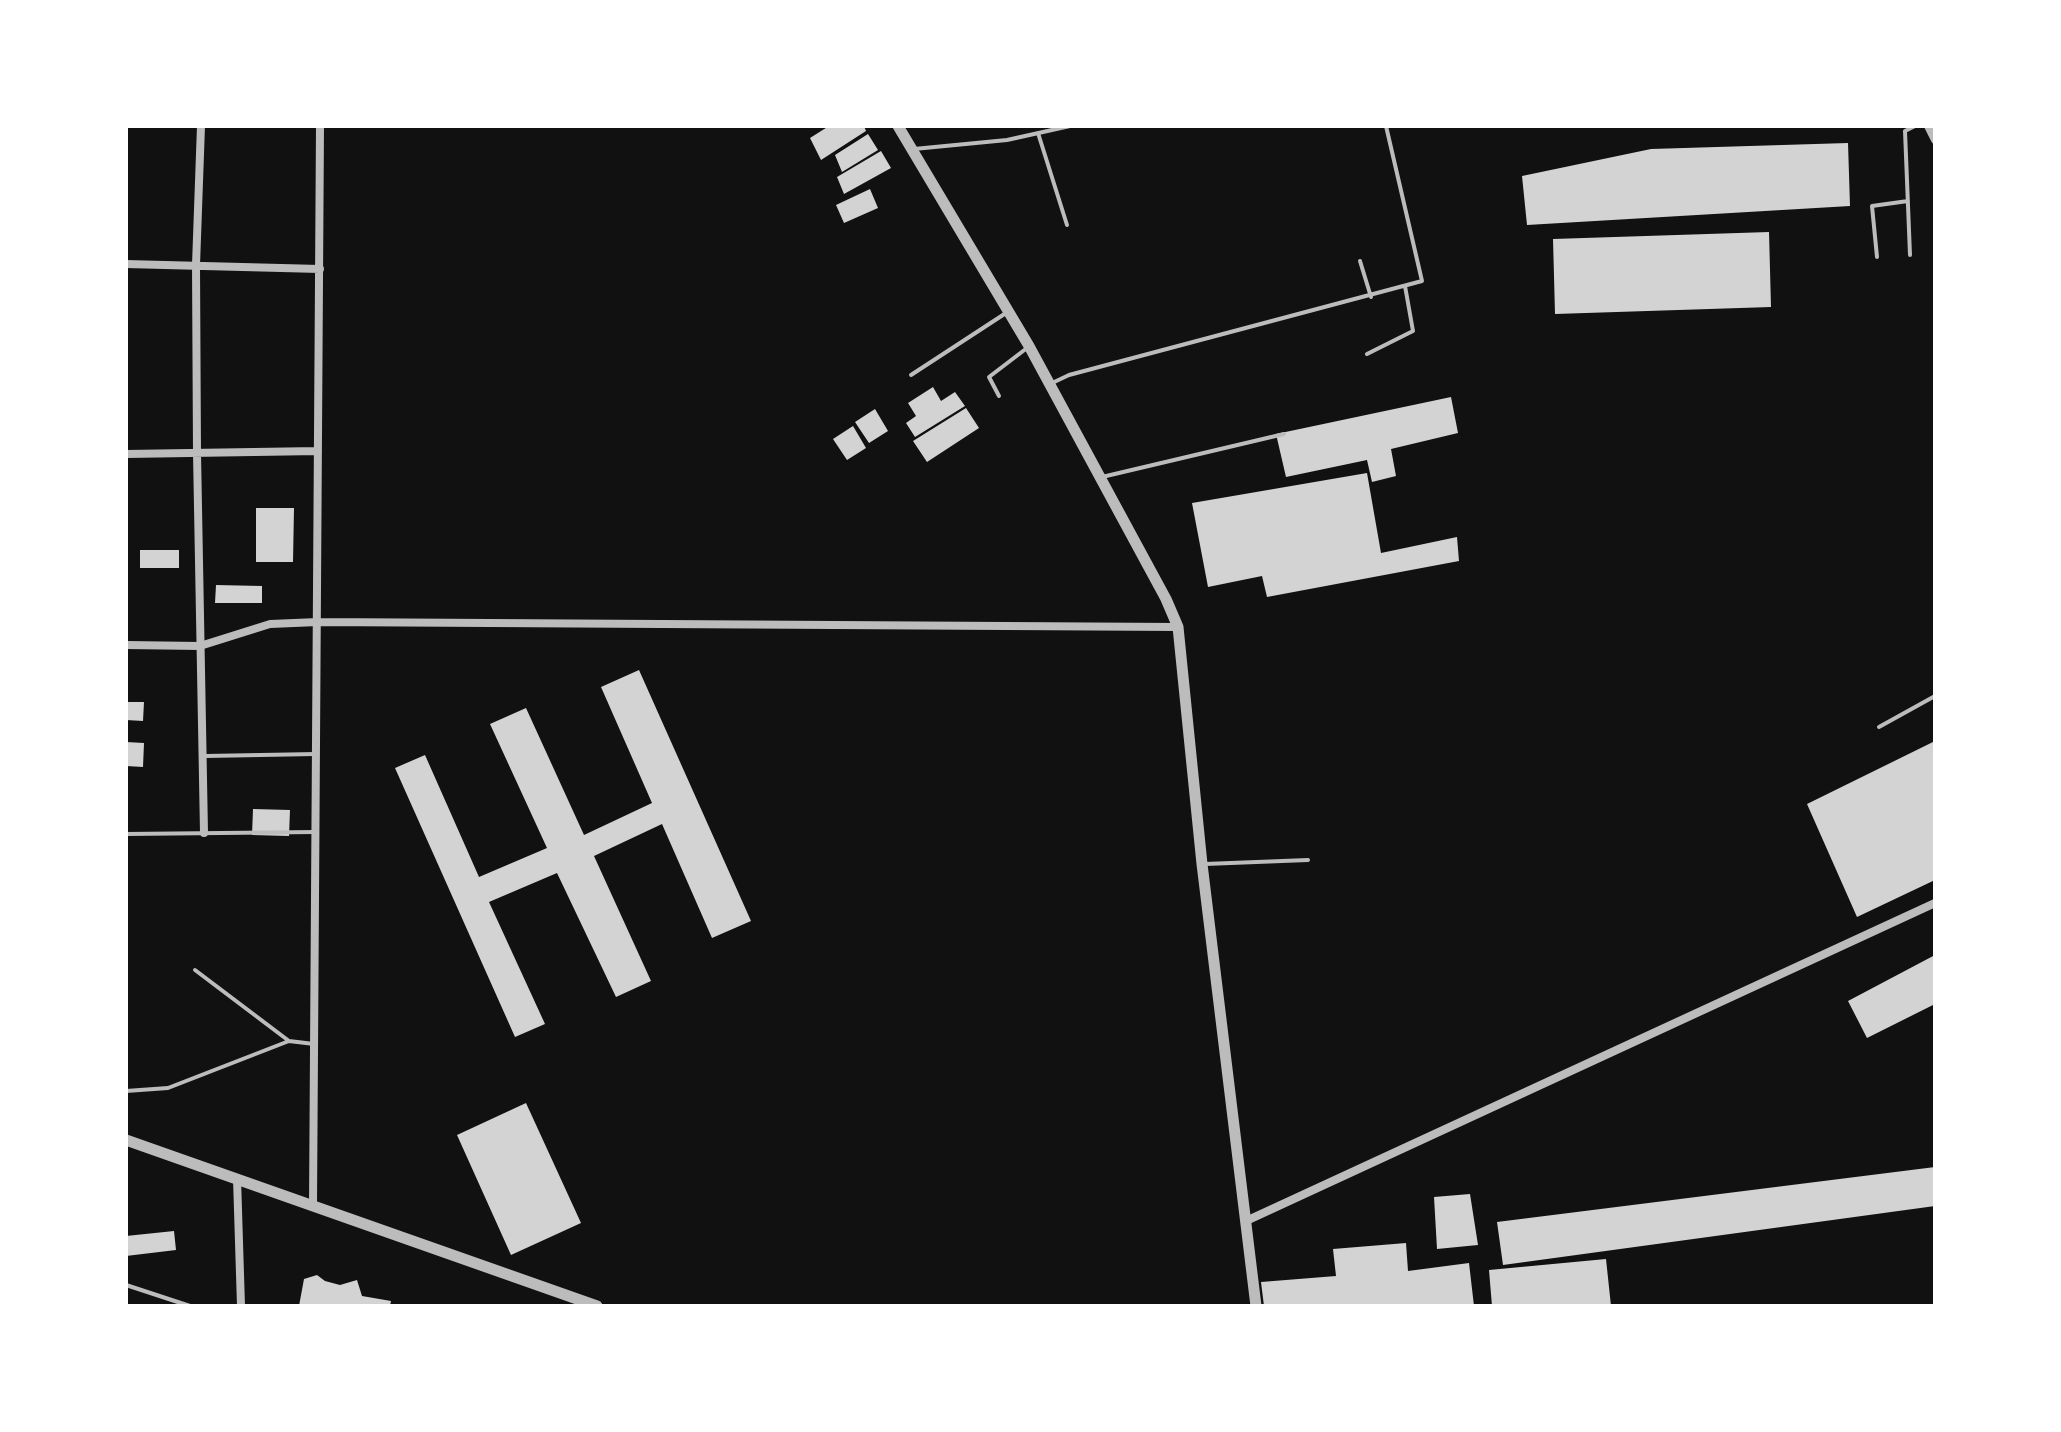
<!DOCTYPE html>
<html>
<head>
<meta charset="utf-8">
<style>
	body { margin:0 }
	#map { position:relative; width:2061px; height:1432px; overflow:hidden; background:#111; font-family:Bitter,serif }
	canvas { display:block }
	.frame { position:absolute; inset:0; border:128px solid #fff; pointer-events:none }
</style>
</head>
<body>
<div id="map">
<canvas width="2061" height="1432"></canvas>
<div class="frame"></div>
</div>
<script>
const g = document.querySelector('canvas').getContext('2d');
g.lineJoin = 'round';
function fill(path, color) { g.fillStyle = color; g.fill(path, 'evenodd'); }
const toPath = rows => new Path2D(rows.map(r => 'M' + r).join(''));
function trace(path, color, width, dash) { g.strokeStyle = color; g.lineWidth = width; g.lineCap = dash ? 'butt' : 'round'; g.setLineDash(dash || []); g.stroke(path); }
const building = toPath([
	[829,126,864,126,866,131,821,160,810,138],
	[868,134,878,150,842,172,835,155],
	[1848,143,1850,206,1527,225,1522,176,1651,149],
	[881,151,891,168,844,194,837,177],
	[870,189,878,208,844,223,836,205],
	[1769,232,1771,307,1555,314,1553,239],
	[933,387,941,401,955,392,965,406,915,437,906,423,916,416,908,403],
	[1451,397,1458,433,1391,449,1396,476,1372,482,1367,460,1286,477,1276,434],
	[966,408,979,428,927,462,913,441],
	[875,409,888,431,869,443,855,422],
	[853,426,866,448,847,460,833,439],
	[1367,473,1381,553,1457,537,1459,561,1267,597,1262,576,1208,587,1192,503],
	[256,508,294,508,293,562,256,562],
	[140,550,179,550,179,568,140,568],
	[216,585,262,586,262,603,215,603],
	[639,670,751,921,712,938,662,824,594,856,651,981,616,997,557,873,489,902,545,1024,515,1037,395,768,425,755,479,877,547,848,490,724,526,708,584,835,652,803,601,687],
	[126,702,144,702,143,721,126,720],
	[1935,741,1935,880,1857,917,1807,804],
	[126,742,144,743,143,767,126,766],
	[253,809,290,810,289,836,252,835],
	[1935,955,1935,1004,1867,1038,1848,1001],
	[526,1103,581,1223,511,1255,457,1135],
	[1935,1167,1935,1206,1503,1265,1497,1222],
	[1470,1194,1478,1245,1437,1249,1434,1197],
	[174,1231,176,1250,126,1256,126,1236],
	[1406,1243,1408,1271,1469,1263,1474,1306,1264,1306,1261,1282,1336,1276,1333,1249],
	[1606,1259,1611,1306,1492,1306,1489,1270],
	[317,1275,325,1281,340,1285,357,1280,362,1296,391,1301,390,1306,299,1306,304,1279]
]);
const service = toPath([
	[1038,133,1067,225],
	[914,149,1007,140,1070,126],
	[1910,255,1905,131,1915,126],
	[1877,257,1872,206,1908,201],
	[1360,261,1371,297],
	[1367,354,1413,331,1405,286],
	[911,375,1006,313],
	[1050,384,1069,375,1422,281,1386,126],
	[999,396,989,377,1027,348],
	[1102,477,1284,434],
	[1879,727,1935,696],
	[205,756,316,754],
	[126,834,316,832],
	[1205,864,1308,860],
	[195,970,289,1041],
	[126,1091,168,1088,289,1041,314,1044],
	[126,1285,190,1306]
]);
const minor = toPath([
	[201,126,196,265,197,453,204,833],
	[1928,126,1935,140],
	[126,264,320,269],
	[126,454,318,451],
	[126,645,200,646,270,624,318,622,1178,627],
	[237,1178,241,1306],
	[313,1204,320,126],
	[1246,1221,1935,903]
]);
const tertiary = toPath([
	[898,126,1029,346,1166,599,1178,627,1202,864,1256,1306],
	[126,1140,597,1306]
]);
fill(building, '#d3d3d3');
trace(service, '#bcbcbc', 4);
trace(minor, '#bcbcbc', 8);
trace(tertiary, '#bcbcbc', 11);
</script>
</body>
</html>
